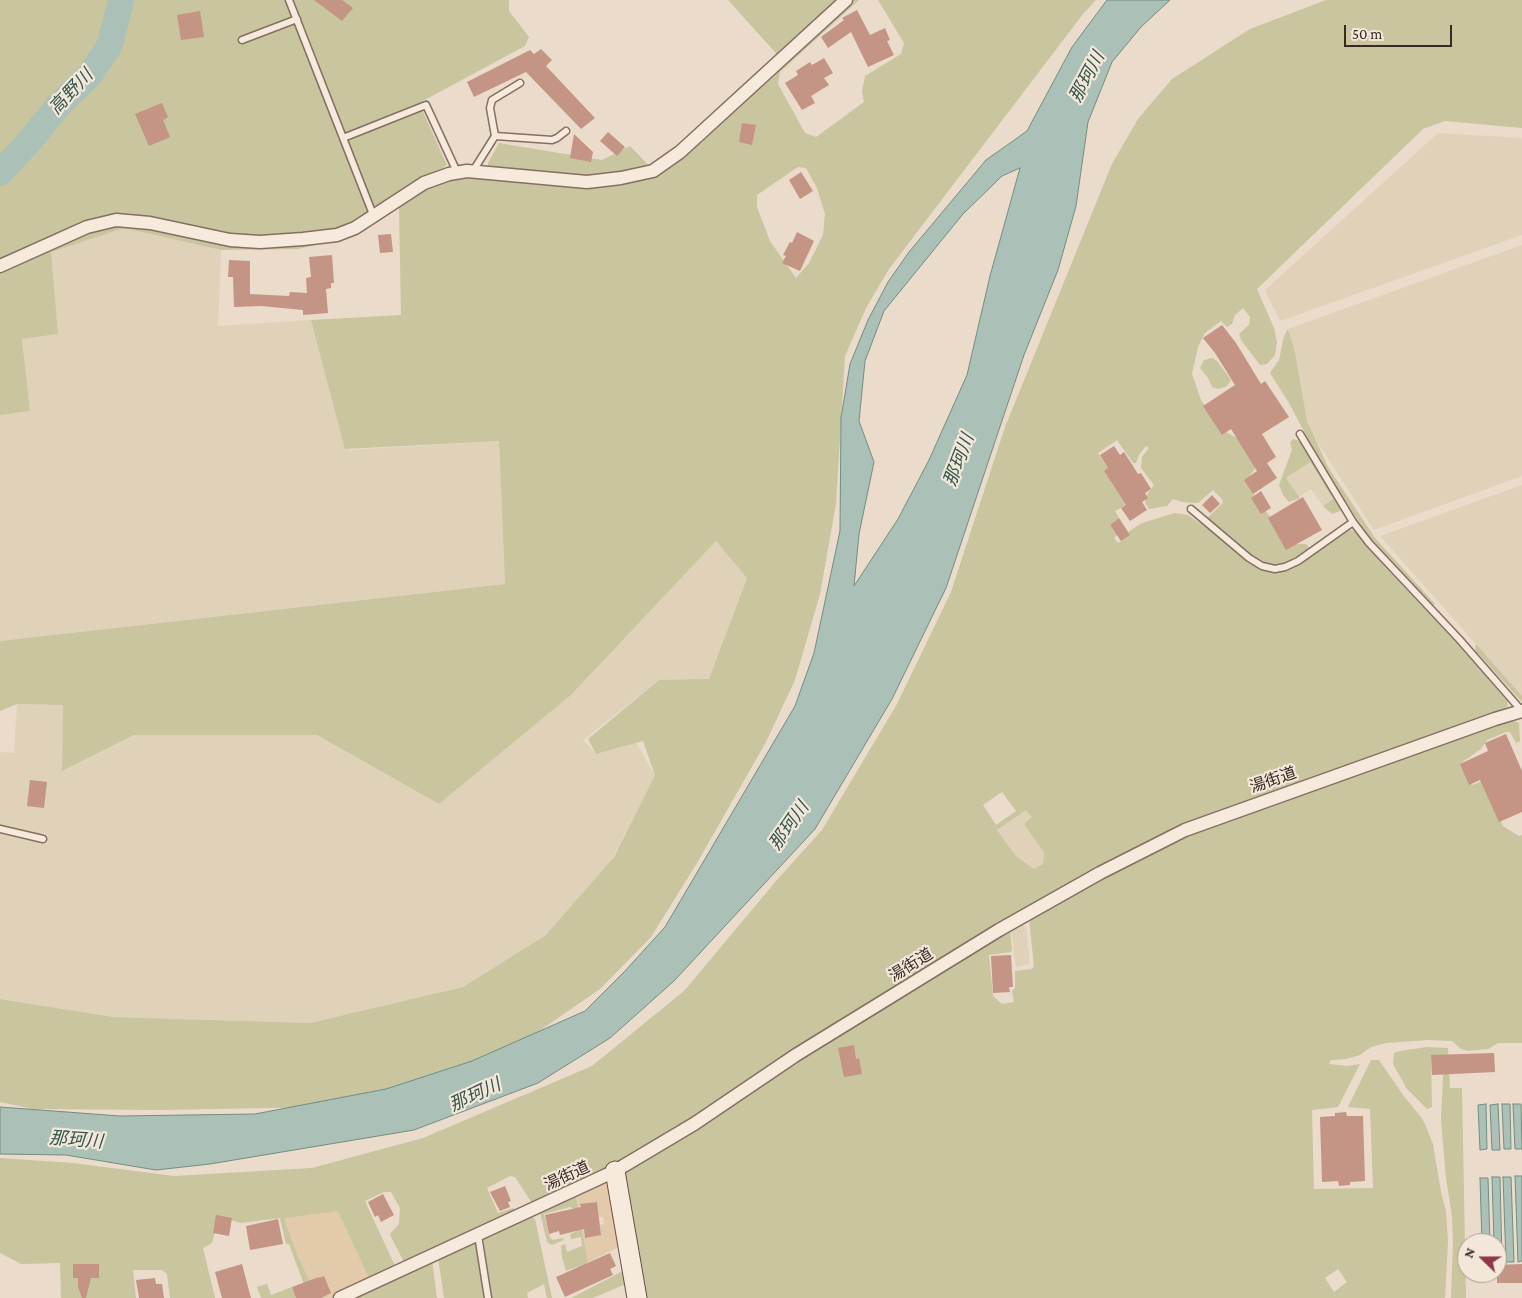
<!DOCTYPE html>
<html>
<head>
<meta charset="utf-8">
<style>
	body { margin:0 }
	#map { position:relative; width:1522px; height:1298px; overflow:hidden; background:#eadbcb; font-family:"Crimson Pro",serif }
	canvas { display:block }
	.north { position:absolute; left:1457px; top:1233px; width:50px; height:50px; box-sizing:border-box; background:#f3e7da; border:1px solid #a89b90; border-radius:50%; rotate:292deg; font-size:14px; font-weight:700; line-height:20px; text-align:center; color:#382922 }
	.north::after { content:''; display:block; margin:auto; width:18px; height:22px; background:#8e3747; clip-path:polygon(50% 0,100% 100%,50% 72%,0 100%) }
	.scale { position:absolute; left:1344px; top:25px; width:108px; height:22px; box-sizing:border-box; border:2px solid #382922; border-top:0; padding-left:6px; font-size:15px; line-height:18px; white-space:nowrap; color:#382922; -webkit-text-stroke:4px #f3e7da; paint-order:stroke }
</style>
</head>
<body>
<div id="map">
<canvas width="1522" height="1298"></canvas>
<div class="north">N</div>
<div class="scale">50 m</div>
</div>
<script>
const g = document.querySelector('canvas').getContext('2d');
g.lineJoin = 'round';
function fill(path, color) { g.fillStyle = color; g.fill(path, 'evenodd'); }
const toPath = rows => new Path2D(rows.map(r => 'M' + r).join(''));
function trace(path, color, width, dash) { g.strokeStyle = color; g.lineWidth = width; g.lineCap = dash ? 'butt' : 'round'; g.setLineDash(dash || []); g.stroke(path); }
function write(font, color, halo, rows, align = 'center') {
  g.font = font + ' "Crimson Pro","Noto Sans JP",serif'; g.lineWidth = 4.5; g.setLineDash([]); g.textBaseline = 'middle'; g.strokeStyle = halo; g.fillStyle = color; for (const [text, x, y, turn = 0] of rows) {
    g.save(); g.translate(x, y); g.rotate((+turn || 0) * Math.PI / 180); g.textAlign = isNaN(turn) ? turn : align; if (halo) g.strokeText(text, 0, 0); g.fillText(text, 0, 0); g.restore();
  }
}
const farmland = toPath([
	[1438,133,1522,138,1522,235,1280,321,1265,290],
	[124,228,221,250,218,326,311,320,349,450,499,441,505,584,0,641,0,415,30,411,22,339,58,334,50,252],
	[1522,245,1522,476,1374,530,1311,432,1307,421,1295,352,1288,329],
	[1309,462,1333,499,1323,506,1311,489,1299,497,1286,478],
	[1522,485,1522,696,1380,536],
	[716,541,747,577,709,680,659,680,583,740,596,754,636,743,655,775,611,861,546,935,463,987,310,1023,113,1017,0,999,0,752,14,753,17,704,63,705,62,771,134,735,317,735,439,804,571,695],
	[1026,809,1032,817,1024,824,1044,853,1043,864,1034,869,1016,856,997,830],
	[1022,924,1026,927,1030,964,1016,967,1011,930]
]);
const green = toPath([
	[0,0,509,0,509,11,529,37,525,46,419,103,447,165,380,206,356,236,298,249,221,250,124,228,51,252,58,334,22,339,30,411,0,415],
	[728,0,859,0,780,72,778,84,805,133,816,137,864,102,862,91,865,76,901,54,904,43,878,0,1096,0,1083,14,889,269,866,308,845,356,836,504,820,594,795,680,766,742,697,863,651,937,600,989,513,1049,471,1074,324,1107,161,1110,33,1109,0,1102,0,999,113,1017,310,1023,463,987,546,935,614,857,655,775,643,741,596,754,588,739,659,680,709,679,747,578,716,541,571,695,439,804,317,735,134,735,62,771,63,705,17,704,0,711,0,641,505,584,499,441,345,449,311,320,401,315,399,207,424,190,451,178,475,176,489,178,488,163,499,143,602,160,630,146,656,173,783,61],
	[798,167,806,168,817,188,825,214,823,235,809,263,796,278,770,241,757,207,757,195],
	[1326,0,1522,0,1522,128,1445,121,1423,129,1257,289,1274,328,1277,342,1275,355,1267,364,1260,365,1241,340,1239,334,1249,325,1250,317,1243,308,1235,315,1232,324,1227,327,1221,321,1205,333,1198,347,1192,374,1201,400,1221,429,1242,441,1258,465,1248,478,1256,499,1292,544,1306,544,1314,554,1339,536,1350,530,1355,531,1387,569,1452,638,1507,701,1508,706,1491,726,1514,721,1519,723,1520,741,1516,743,1510,732,1506,732,1487,740,1481,749,1461,763,1472,785,1502,774,1491,799,1503,826,1519,836,1522,835,1522,1043,1498,1043,1488,1049,1468,1051,1461,1049,1452,1041,1428,1040,1386,1043,1371,1047,1360,1055,1346,1059,1331,1060,1329,1064,1347,1066,1360,1064,1338,1107,1312,1110,1314,1189,1373,1188,1370,1109,1348,1107,1371,1060,1379,1060,1403,1095,1421,1117,1425,1124,1433,1144,1441,1192,1446,1211,1448,1241,1445,1298,642,1298,617,1165,533,1204,530,1200,515,1177,510,1176,487,1188,498,1213,513,1208,519,1211,405,1264,391,1237,390,1234,399,1224,400,1208,391,1192,384,1192,365,1201,396,1268,370,1280,284,1218,298,1256,318,1298,309,1298,289,1244,286,1244,280,1218,241,1223,219,1217,212,1243,203,1248,215,1298,170,1298,167,1274,162,1270,133,1270,136,1298,61,1298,60,1263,21,1264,0,1253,0,1158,73,1163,174,1176,312,1168,423,1138,592,1066,685,990,776,881,822,830,897,704,951,592,1005,427,1112,164,1138,119,1172,79,1250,29],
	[1117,440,1133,463,1136,463,1139,455,1146,446,1149,448,1142,457,1141,468,1154,485,1148,493,1145,502,1149,509,1167,506,1173,499,1182,502,1198,503,1213,490,1222,499,1223,503,1201,524,1188,515,1175,513,1142,523,1128,532,1130,535,1118,543,1114,538,1117,535,1110,525,1119,518,1115,511,1126,505,1104,471,1108,468,1098,453],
	[1002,792,1016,811,996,825,983,805],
	[1026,810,1032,817,1024,824,1044,853,1043,864,1034,869,1016,856,997,830],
	[1029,918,1034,967,1031,969,1015,971,1015,988,1012,991,1014,1002,1002,1004,993,996,989,955,1011,952,1012,950,1009,922],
	[1338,1269,1347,1282,1334,1292,1325,1278],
	[1288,329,1295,352,1307,421,1328,467,1375,538,1435,604,1431,606,1371,540,1324,469,1289,403,1270,373,1279,360,1284,336],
	[1212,358,1217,361,1231,380,1227,386,1219,389,1212,387,1208,378,1200,368,1204,360],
	[1293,439,1300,441,1342,505,1340,511,1332,514,1323,506,1333,499,1310,462,1286,478,1300,498,1289,502,1283,495,1279,485,1292,450,1290,442],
	[1476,644,1522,696,1522,701,1520,700,1475,650],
	[1427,1047,1448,1048,1450,1088,1462,1088,1466,1298,1451,1298,1453,1241,1452,1216,1446,1178,1441,1120,1444,1055,1431,1055,1432,1107,1427,1109,1407,1089,1393,1064,1394,1053,1400,1051],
	[576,1196,588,1262,586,1263,588,1271,579,1270,577,1267,566,1271,562,1257,561,1246,565,1244,567,1252,582,1246,581,1237,571,1239,570,1234,575,1232,577,1229,573,1208,570,1207,544,1214,550,1238,553,1240,563,1238,564,1240,552,1245,547,1242,540,1212],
	[531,1216,535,1219,552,1298,547,1298,544,1284,527,1293,528,1298,492,1298,483,1238],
	[475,1241,485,1298,444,1298,438,1258],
	[432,1260,437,1298,349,1298],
	[625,1270,628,1283,593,1298,571,1298],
	[267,1284,271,1295,292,1287,296,1298,261,1298,257,1287]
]);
const sand = toPath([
	[607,1182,612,1184,621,1246,588,1262,576,1196],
	[597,1202,599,1217,603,1217,604,1224,600,1225,601,1235,585,1238,580,1205],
	[338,1211,370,1280,331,1298,318,1298,298,1256,284,1218]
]);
const water = toPath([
	[1107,0,1170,0,1141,27,1112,62,1088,122,1076,206,1058,270,1024,355,946,588,892,699,815,829,674,981,610,1038,538,1083,414,1130,210,1164,156,1170,66,1155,0,1154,0,1107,120,1116,255,1114,386,1089,472,1061,585,1011,625,971,665,927,795,706,814,653,840,531,841,418,850,364,868,320,888,282,909,252,986,160,1027,131,1072,47,1107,0],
	[1020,168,990,276,967,375,929,460,898,519,854,586,859,534,874,462,859,421,865,361,884,311,963,214,1002,176,1020,168],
	[1486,1104,1487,1149,1480,1150,1478,1105,1486,1104],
	[1498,1104,1500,1150,1492,1150,1490,1105,1498,1104],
	[1502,1104,1510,1104,1511,1149,1504,1149,1502,1104],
	[1513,1104,1521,1104,1522,1149,1515,1149,1513,1104],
	[1515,1176,1522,1176,1522,1261,1518,1262,1515,1176],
	[1492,1177,1500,1177,1502,1262,1497,1262,1497,1243,1494,1243,1492,1177],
	[1503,1177,1511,1177,1514,1262,1506,1262,1503,1177],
	[1480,1178,1488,1178,1490,1243,1482,1243,1480,1178]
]);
const river = toPath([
	[0,173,27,144,58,106,89,76,110,45,121,0]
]);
const building = toPath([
	[314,0,342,0,353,8,342,21],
	[857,10,870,35,885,28,890,40,887,41,894,55,868,67,851,32,828,48,821,37,844,20,842,18],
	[200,11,204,37,181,40,177,15],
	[541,49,552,60,546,66,595,118,581,129,526,72,474,97,467,82,530,50,534,54],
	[824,58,833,73,824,78,829,85,811,96,815,103,802,110,785,83,798,75,796,71,810,62,812,65],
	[162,103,168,117,163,120,170,137,149,146,135,114],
	[742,123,756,125,752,145,739,142],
	[608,132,625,147,617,156,600,141],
	[574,134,593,152,591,162,570,158],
	[801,172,813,191,800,199,789,180],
	[797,232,814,241,800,271,782,263,786,256,783,255,790,242,792,243],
	[391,234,393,252,380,253,378,235],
	[332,255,334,283,331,283,331,288,326,289,328,313,303,315,303,310,261,306,234,307,233,277,228,277,229,260,250,261,250,294,289,296,290,292,307,293,306,278,311,277,309,257],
	[1222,325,1236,343,1261,384,1265,381,1289,417,1262,434,1276,457,1267,463,1277,478,1253,494,1244,480,1257,471,1231,429,1222,435,1203,406,1235,385,1215,353,1203,338],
	[1114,446,1120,455,1124,452,1138,474,1141,473,1151,489,1145,493,1148,498,1142,502,1147,510,1130,521,1121,508,1126,505,1104,471,1108,468,1100,455],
	[1261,491,1271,508,1261,514,1251,498],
	[1212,495,1220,504,1210,513,1202,505],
	[1303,497,1322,530,1286,550,1268,518],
	[1119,518,1130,535,1121,541,1110,525],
	[1506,734,1522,771,1522,812,1499,822,1480,780,1469,785,1460,764,1488,751,1485,743],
	[30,780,47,782,44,808,27,806],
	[1011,955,1013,987,1009,987,1010,992,993,993,991,956],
	[854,1045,856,1059,859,1058,862,1074,844,1077,838,1048],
	[1494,1053,1495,1072,1432,1075,1431,1055],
	[1346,1112,1347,1116,1363,1116,1365,1181,1350,1182,1350,1185,1339,1186,1338,1181,1322,1182,1320,1117,1335,1116,1335,1113],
	[505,1186,511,1201,508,1202,510,1207,500,1211,490,1192],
	[383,1194,394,1215,381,1222,378,1215,375,1217,368,1202],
	[597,1202,601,1235,585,1238,584,1229,560,1235,559,1231,549,1234,545,1215,581,1207,580,1204],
	[216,1215,232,1218,229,1236,213,1233],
	[278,1219,283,1244,250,1250,246,1226],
	[610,1253,616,1266,610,1269,613,1275,565,1297,556,1277],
	[73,1264,99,1264,99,1278,91,1278,86,1298,82,1298,78,1287,78,1278,73,1278],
	[242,1264,251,1298,222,1298,215,1272],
	[1522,1264,1522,1283,1497,1283,1497,1265],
	[324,1276,331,1293,321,1298,296,1298,292,1287,319,1277,319,1278],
	[155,1278,156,1284,162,1284,164,1298,139,1298,136,1280]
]);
const lane = toPath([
	[289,0,374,217],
	[242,40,297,19],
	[495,136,490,108,492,100,520,83],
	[343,138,426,105,457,172],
	[473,171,495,136,552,140,557,138,566,131],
	[1300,434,1353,522,1369,543,1459,639,1522,711],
	[1191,509,1249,558,1262,566,1275,569,1285,567,1298,561,1353,522],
	[0,829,43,839],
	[478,1235,488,1298]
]);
const street = toPath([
	[0,266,87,227,116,220,150,223,230,240,260,242,303,239,337,235,355,228,424,183,449,174,467,171,587,182,621,178,653,171,680,152,846,0],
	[340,1298,615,1171,694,1124,796,1055,999,930,1100,873,1185,830,1495,719,1522,711]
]);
const secondary = toPath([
	[615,1171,637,1298]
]);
const streetNames = [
	["湯街道",1273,780,-19],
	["湯街道",911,965,-32],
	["湯街道",567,1176,-25]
];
const waterNames = [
	["那珂川",1087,77,-62],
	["高野川",71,92,-47],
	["那珂川",959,460,-69],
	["那珂川",789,826,-55],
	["那珂川",475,1095,-25],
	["那珂川",76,1140,4]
];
fill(farmland, '#dfd2b9');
fill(green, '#c8c59f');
fill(sand, '#e3caab');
fill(water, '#abc0b6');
trace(water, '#728d82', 1);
trace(river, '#abc0b6', 26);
fill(building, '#c49485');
trace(lane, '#866e61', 9);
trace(street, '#866e61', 15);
trace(secondary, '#684f44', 21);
trace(lane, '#f6eadd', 6);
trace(street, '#f6eadd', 12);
trace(secondary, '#f6eadd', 19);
write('16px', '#382922', '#f3e7da', streetNames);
write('italic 18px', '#33564d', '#f3e7da', waterNames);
</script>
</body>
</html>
